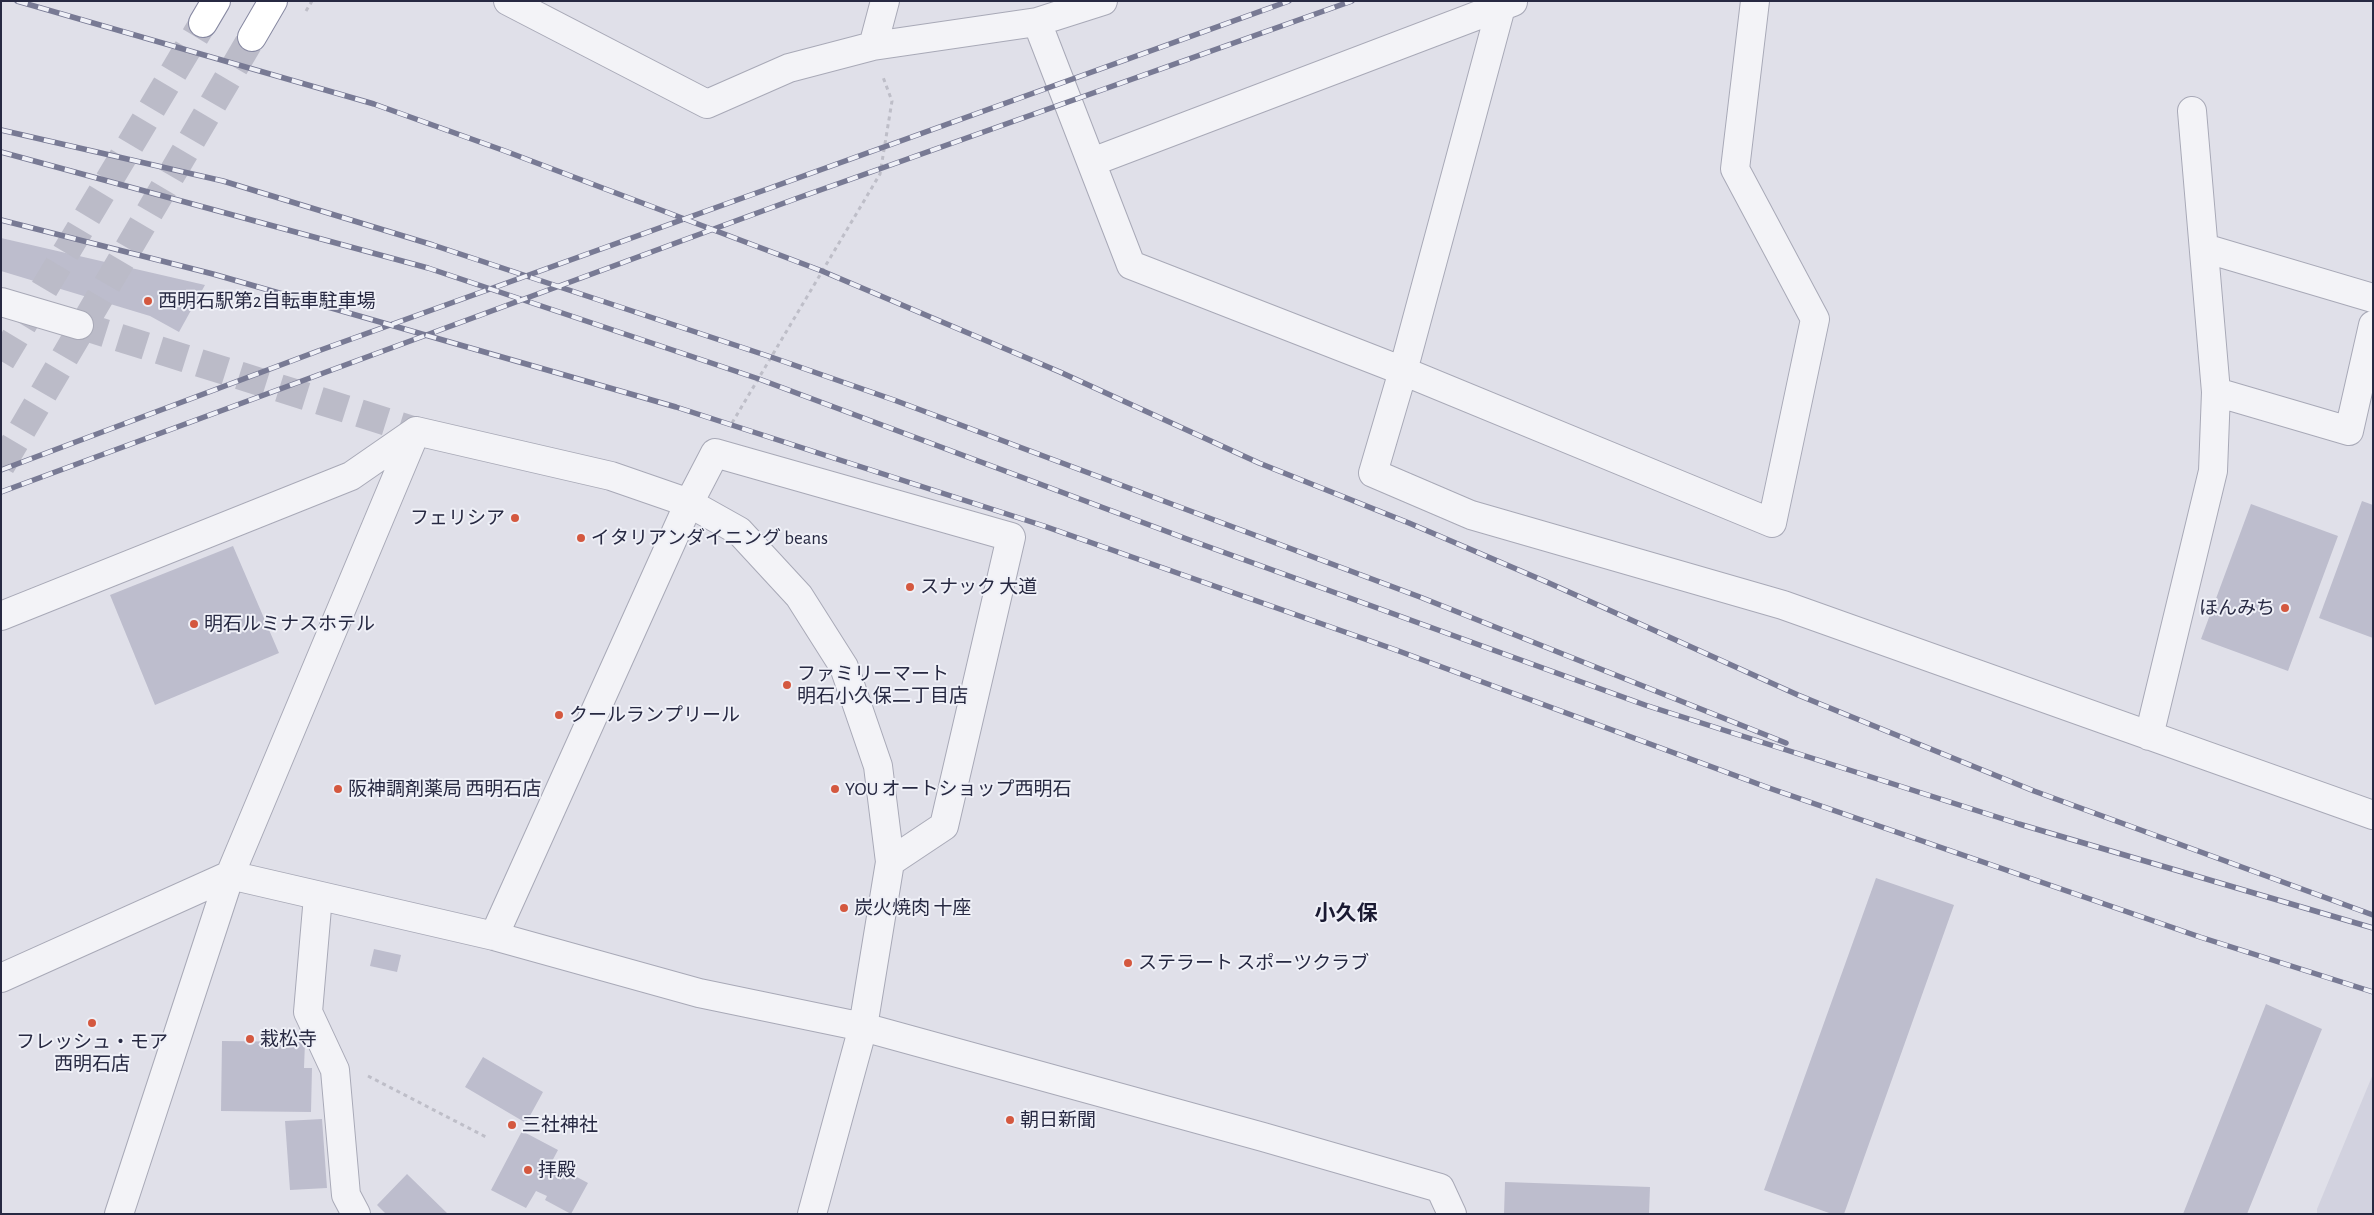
<!DOCTYPE html>
<html>
<head>
<meta charset="utf-8">
<style>
	body { margin:0 }
	#map { position:relative; width:2374px; height:1215px; overflow:hidden; background:#e0e0e9; font-family:"Alegreya Sans",sans-serif }
	canvas { display:block }
	.frame { position:absolute; inset:0; border:2px solid #272942; pointer-events:none }
</style>
</head>
<body>
<div id="map">
<canvas width="2374" height="1215"></canvas>
<div class="frame"></div>
</div>
<script>
const g = document.querySelector('canvas').getContext('2d');
g.lineJoin = 'round';
function fill(path, color) { g.fillStyle = color; g.fill(path, 'evenodd'); }
const toPath = rows => new Path2D(rows.map(r => 'M' + r).join(''));
function trace(path, color, width, dash) { g.strokeStyle = color; g.lineWidth = width; g.lineCap = dash ? 'butt' : 'round'; g.setLineDash(dash || []); g.stroke(path); }
function write(font, color, halo, rows, align = 'center') {
  g.font = font + ' "Alegreya Sans","Noto Sans JP",sans-serif'; g.lineWidth = 4; g.setLineDash([]); g.textBaseline = 'middle'; g.strokeStyle = halo; g.fillStyle = color; for (const [text, x, y, turn = 0] of rows) {
    g.save(); g.translate(x, y); g.rotate((+turn || 0) * Math.PI / 180); g.textAlign = isNaN(turn) ? turn : align; if (halo) g.strokeText(text, 0, 0); g.fillText(text, 0, 0); g.restore();
  }
}
const built = toPath([
	[2373,1074,2373,1214,2317,1214,2317,1209]
]);
const building = toPath([
	[1,238,205,285,179,332,150,316,1,271],
	[2362,501,2373,505,2373,638,2319,618],
	[2251,504,2338,536,2288,671,2201,639],
	[233,546,279,653,155,705,110,595],
	[1876,878,1954,905,1844,1214,1832,1214,1764,1190],
	[374,949,401,955,397,972,370,966],
	[2266,1004,2322,1029,2247,1214,2183,1214],
	[222,1041,305,1042,304,1068,312,1068,311,1112,221,1111],
	[483,1057,543,1092,526,1123,465,1087],
	[322,1119,327,1188,290,1190,285,1121],
	[522,1131,558,1150,549,1167,559,1173,562,1169,588,1183,571,1214,545,1200,547,1196,536,1191,526,1208,491,1190],
	[407,1174,448,1214,386,1214,377,1205],
	[1505,1182,1650,1187,1649,1214,1504,1214]
]);
const minorTunnel = toPath([
	[79,325,416,431]
]);
const highwayTunnel = toPath([
	[1,361,203,23],
	[1,466,252,37]
]);
const path = toPath([
	[306,11,312,1],
	[732,423,880,174,892,101,883,77],
	[368,1076,488,1138]
]);
const minor = toPath([
	[508,1,707,104,789,68,873,46,1037,22,1103,1],
	[1498,1,1501,7,1403,371,1373,473,1471,515,1783,605,2373,815],
	[1037,22,1131,265,1403,371,1772,523,1815,319,1735,169,1755,1],
	[873,46,885,1],
	[1092,162,1513,2],
	[2204,248,2373,298],
	[1,302,79,325],
	[2216,392,2349,431,2373,325],
	[1,616,351,476,416,431,611,476,689,503,739,531,799,596,844,667,878,766,890,862,863,1027,812,1214],
	[2149,736,2213,471,2216,392,2192,111],
	[318,896,308,1012,335,1070,346,1195,356,1214],
	[494,936,689,503,715,453,1011,537,944,826,890,862],
	[1,978,230,875,494,936,699,993,863,1027,1263,1137,1440,1188,1452,1214],
	[119,1214,230,875,416,431]
]);
const highway = toPath([
	[203,23,216,1],
	[252,37,273,1]
]);
const rail = toPath([
	[17,1,374,104,505,151,822,271,1060,372,1259,463,1409,523,1549,583,1798,695,2034,791,2373,915],
	[1,130,223,181,433,245,771,357,894,400,1420,597,1786,743],
	[1,152,428,268,759,379,1187,539,1645,705,2019,824,2373,928],
	[1,220,213,274,676,407,1044,526,1396,650,1769,788,2200,937,2373,992],
	[1,470,318,351,1289,1],
	[1,492,795,199,1352,1]
]);
const markers = [
	[148,301,5,"#d4583f"],
	[515,518,5,"#d4583f"],
	[581,538,5,"#d4583f"],
	[910,587,5,"#d4583f"],
	[2285,608,5,"#d4583f"],
	[194,624,5,"#d4583f"],
	[787,685,5,"#d4583f"],
	[559,715,5,"#d4583f"],
	[338,789,5,"#d4583f"],
	[835,789,5,"#d4583f"],
	[844,908,5,"#d4583f"],
	[1128,963,5,"#d4583f"],
	[92,1023,5,"#d4583f"],
	[250,1039,5,"#d4583f"],
	[1010,1120,5,"#d4583f"],
	[512,1125,5,"#d4583f"],
	[528,1170,5,"#d4583f"]
];
const poiNames = [
	["西明石駅第2自転車駐車場",158,301],
	["フェリシア",505,518,"right"],
	["イタリアンダイニング beans",591,538],
	["スナック 大道",920,587],
	["ほんみち",2275,608,"right"],
	["明石ルミナスホテル",204,624],
	["ファミリーマート",797,674],
	["明石小久保二丁目店",797,696],
	["クールランプリール",569,715],
	["阪神調剤薬局 西明石店",348,789],
	["YOU オートショップ西明石",845,789],
	["炭火焼肉 十座",854,908],
	["ステラート スポーツクラブ",1138,963],
	["栽松寺",260,1039],
	["フレッシュ・モア",92,1042,"center"],
	["西明石店",92,1064,"center"],
	["朝日新聞",1020,1120],
	["三社神社",522,1125],
	["拝殿",538,1170]
];
const quarterNames = [
	["小久保",1346,914]
];
fill(built, '#d2d2df');
fill(building, '#bdbdcd');
trace(minorTunnel, '#bbbbc8', 28, [28, 14]);
trace(highwayTunnel, '#bbbbc8', 28, [28, 14]);
trace(minor, '#a8a9b7', 30);
trace(highway, '#8688a1', 30);
trace(path, '#bebec8', 3, [4, 4]);
trace(minor, '#f3f3f7', 28);
trace(highway, '#fff', 28);
trace(rail, '#787a94', 5.5);
trace(rail, '#eff0f7', 4, [11]);
for (const [x, y, r, color] of markers) { const dot = new Path2D(); dot.arc(x, y, r, 0, 2 * Math.PI); g.fillStyle = color; g.fill(dot); trace(dot, '#eff0f7', 2); }
write('19px', '#272942', '#eff0f7', poiNames, 'left');
write('bold 21px', '#1a1a32', '#eff0f7', quarterNames);
</script>
</body>
</html>
